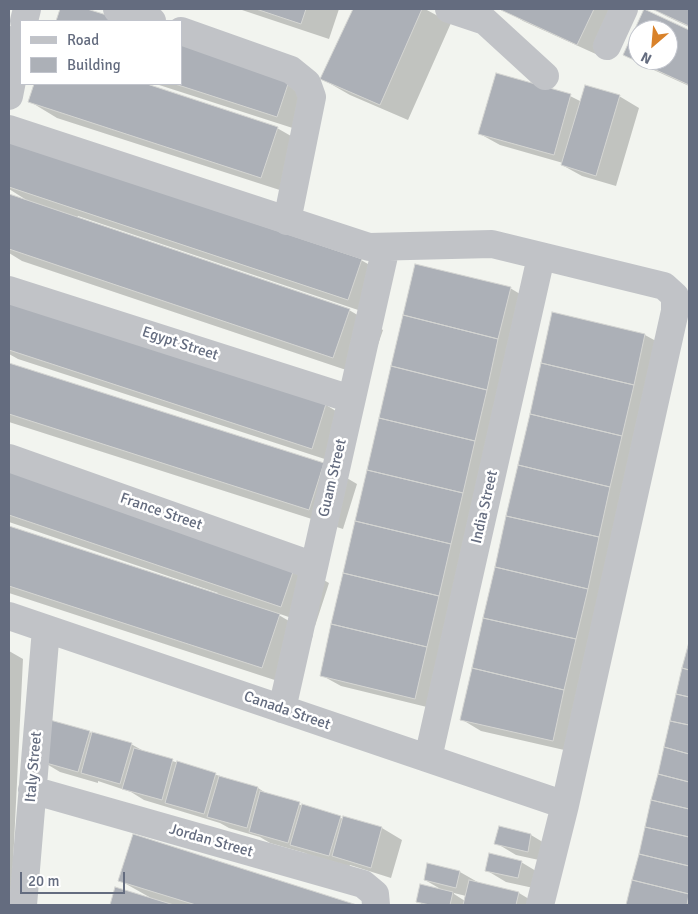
<!DOCTYPE html>
<html>
<head>
<meta charset="utf-8">
<style>
	body { margin:0 }
	#map { position:relative; width:698px; height:914px; overflow:hidden; background:#f2f4ef; font-family:Signika,sans-serif }
	canvas { display:block }
	.frame { position:absolute; inset:0; border:10px solid #646c7f; pointer-events:none }
	.legend { position:absolute; left:20px; top:20px; width:162px; height:65px; box-sizing:border-box; background:#fff; border:1px solid #c1c4cc; margin:0; padding:6px 9px; list-style:none; font-size:15px; color:#646c7f }
	.legend li { display:flex; align-items:center; gap:10px; height:25px }
	.legend b { width:25px; border:1px solid #c1c4cc }
	.north { position:absolute; left:628px; top:20px; width:50px; height:50px; box-sizing:border-box; background:#fff; border:1px solid #c1c4cc; border-radius:50%; rotate:207deg; font-size:14px; font-weight:700; line-height:20px; text-align:center; color:#646c7f }
	.north::after { content:''; display:block; margin:auto; width:18px; height:22px; background:#d9822a; clip-path:polygon(50% 0,100% 100%,50% 72%,0 100%) }
	.scale { position:absolute; left:20px; top:872px; width:105px; height:22px; box-sizing:border-box; border:2px solid #646c7f; border-top:0; padding-left:6px; font-size:15px; line-height:18px; white-space:nowrap; color:#646c7f; -webkit-text-stroke:4px #fff; paint-order:stroke }
</style>
</head>
<body>
<div id="map">
<canvas width="698" height="914"></canvas>
<div class="frame"></div>
<ul class="legend">
<li><b style="height:6px;background:#c1c3c7"></b>Road</li>
<li><b style="height:14px;background:#acb0b7"></b>Building</li>
</ul>
<div class="north">N</div>
<div class="scale">20 m</div>
</div>
<script>
const g = document.querySelector('canvas').getContext('2d');
g.lineJoin = 'round';
function fill(path, color) { g.fillStyle = color; g.fill(path, 'evenodd'); }
const toPath = rows => new Path2D(rows.map(r => 'M' + r).join(''));
function trace(path, color, width, dash) { g.strokeStyle = color; g.lineWidth = width; g.lineCap = dash ? 'butt' : 'round'; g.setLineDash(dash || []); g.stroke(path); }
function write(font, color, halo, rows, align = 'center') {
  g.font = font + ' Signika,sans-serif'; g.lineWidth = 5; g.setLineDash([]); g.textBaseline = 'middle'; g.strokeStyle = halo; g.fillStyle = color; for (const [text, x, y, turn = 0] of rows) {
    g.save(); g.translate(x, y); g.rotate((+turn || 0) * Math.PI / 180); g.textAlign = isNaN(turn) ? turn : align; if (halo) g.strokeText(text, 0, 0); g.fillText(text, 0, 0); g.restore();
  }
}
const shadow = toPath([
	[62,9,83,9,121,21,57,21],
	[239,9,339,9,329,39],
	[354,9,425,9,451,23,408,120,350,95,322,79],
	[503,9,611,9,598,55,523,21],
	[653,9,689,9,689,27,668,17],
	[645,11,689,31,689,86,645,66,625,54],
	[638,30,668,30,668,60,638,60],
	[181,40,319,92,305,132,156,84,181,84],
	[35,84,143,84,277,128,305,144,289,193,57,118,29,101],
	[570,96,580,101,619,96,639,108,616,186,582,176,562,165,563,163,500,145,480,134],
	[9,143,361,260,389,276,376,316,78,216,77,218,349,310,383,330,367,377,22,261,9,253,9,195,28,201,9,189],
	[510,288,530,300,435,709,341,686,321,675],
	[9,302,326,405,354,422,340,464,18,359,9,354],
	[645,335,665,346,573,752,481,731,461,719],
	[9,364,323,464,357,484,343,529,9,422],
	[9,467,295,564,329,583,315,626,277,613,277,614,313,635,296,687,9,593,9,527,217,595,218,593,9,522],
	[689,645,689,905,627,905],
	[9,651,23,659,11,905,9,905],
	[89,732,131,744,147,753,258,788,269,795,344,819,344,817,382,828,402,840,391,878,350,865,349,867,311,856,305,853,270,843,260,837,229,828,220,823,144,800,131,792,98,781,98,783,60,772,40,760],
	[500,828,531,835,551,847,548,862,516,855,496,843],
	[133,836,354,905,111,905,116,889,151,898,119,880],
	[521,862,541,874,538,889,506,882,486,870],
	[428,864,460,872,481,884,519,893,539,905,424,905,417,901,444,891,425,880],
	[454,893,466,896,465,901,454,894]
]);
const building = toPath([
	[60,9,87,9,126,21,56,21,60,9],
	[256,9,306,9,301,24,256,9],
	[353,9,422,9,380,105,320,79,353,9],
	[502,9,594,9,577,45,501,10,502,9],
	[644,9,689,30,689,85,623,55,644,9],
	[638,30,668,30,668,60,638,60,638,30],
	[652,9,689,9,689,26,652,9],
	[181,39,291,75,277,117,175,84,181,84,181,39],
	[496,73,571,94,554,155,478,134,496,73],
	[34,84,147,84,278,127,261,178,28,102,34,84],
	[585,85,620,95,596,176,561,165,585,85],
	[9,141,362,259,348,300,9,187,9,141],
	[9,194,350,309,333,358,9,249,9,194],
	[415,264,511,287,498,339,403,315,415,264],
	[9,301,326,404,312,449,9,350,9,301],
	[552,312,645,334,634,385,541,363,552,312],
	[403,315,498,339,487,390,391,366,403,315],
	[9,363,324,463,309,510,9,414,9,363],
	[541,363,634,385,622,436,530,414,541,363],
	[391,366,487,390,475,441,379,418,391,366],
	[530,414,622,436,610,487,518,465,530,414],
	[379,418,475,441,463,493,367,470,379,418],
	[9,465,296,563,281,607,9,515,9,465],
	[518,465,610,487,599,537,506,516,518,465],
	[367,470,463,493,451,544,355,521,367,470],
	[506,516,599,537,588,589,495,567,506,516],
	[355,521,451,544,439,596,343,573,355,521],
	[9,526,280,614,262,668,9,586,9,526],
	[495,567,588,589,576,639,483,618,495,567],
	[343,573,439,596,427,647,331,624,343,573],
	[483,618,576,639,564,690,472,668,483,618],
	[331,624,427,647,415,699,320,676,331,624],
	[689,642,689,670,682,668,689,642],
	[472,668,564,690,553,741,460,720,472,668],
	[682,668,689,670,689,697,676,694,682,668],
	[676,694,689,697,689,725,670,721,676,694],
	[50,720,90,731,78,772,39,761,50,720],
	[670,721,689,725,689,754,664,747,670,721],
	[92,732,132,743,120,784,81,773,92,732],
	[664,747,689,754,689,782,658,774,664,747],
	[134,748,173,759,162,800,122,789,134,748],
	[177,761,216,773,204,814,165,803,177,761],
	[658,774,689,782,689,809,651,800,658,774],
	[219,776,258,787,247,828,207,817,219,776],
	[260,791,300,802,288,843,249,832,260,791],
	[651,800,689,809,689,837,645,827,651,800],
	[302,804,341,816,329,856,290,845,302,804],
	[343,816,382,827,371,868,332,856,343,816],
	[499,826,531,834,528,852,494,844,499,826],
	[645,827,689,837,689,866,639,854,645,827],
	[133,834,357,905,196,905,118,881,133,834],
	[489,853,522,861,518,878,485,871,489,853],
	[639,854,689,866,689,894,632,880,639,854],
	[427,863,460,871,456,888,424,880,427,863],
	[469,880,519,892,516,905,463,905,469,880],
	[632,880,689,894,687,905,626,905,632,880],
	[420,884,453,892,450,905,430,905,416,902,420,884],
	[115,887,174,905,110,905,115,887]
]);
const minor = toPath([
	[117,9,152,21],
	[449,9,485,21,545,76],
	[24,21,27,9],
	[181,31,291,70,307,83,312,97,287,221],
	[607,46,624,9],
	[9,96,21,35],
	[9,129,369,247,492,244,664,286,675,296,675,311,565,805,540,905],
	[9,290,351,399],
	[9,458,314,566],
	[9,616,565,805],
	[282,709,386,247],
	[428,758,541,257],
	[32,790,363,884,375,894,376,905],
	[23,905,46,629]
]);
const streetNames = [
	["Egypt Street",180,344,18],
	["Guam Street",333,478,-77],
	["India Street",485,507,-77],
	["France Street",161,512,19],
	["Canada Street",287,711,19],
	["Italy Street",34,767,-85],
	["Jordan Street",211,841,16]
];
fill(shadow, '#0003');
fill(building, '#acb0b7');
trace(building, '#d4d5d2', 1);
trace(minor, '#c1c3c7', 28);
write('15px', '#646c7f', '#fff', streetNames);
</script>
</body>
</html>
